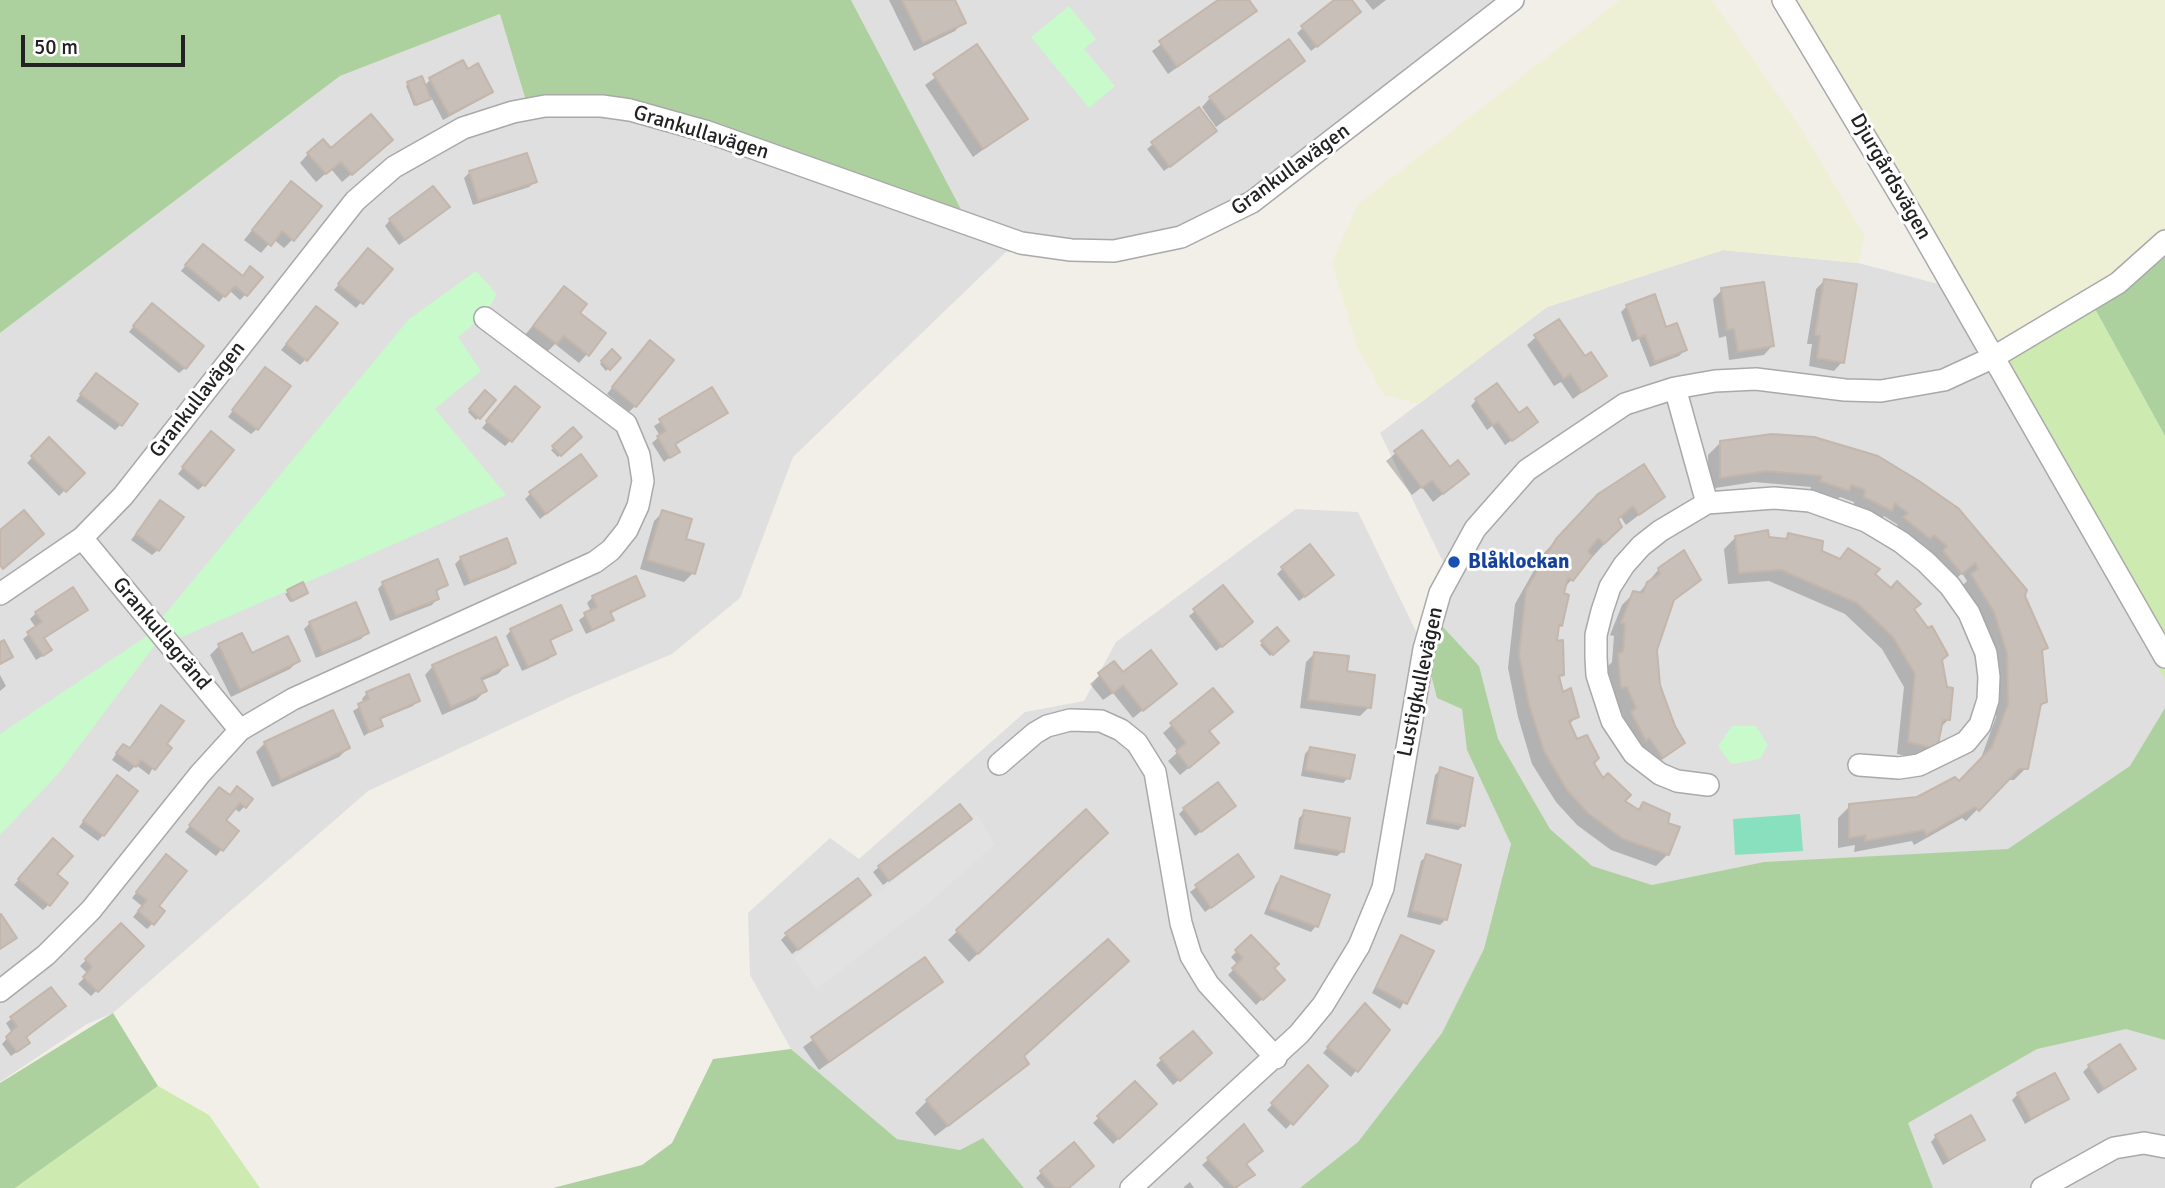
<!DOCTYPE html>
<html>
<head>
<meta charset="utf-8">
<style>
	body { margin:0 }
	#map { position:relative; width:2165px; height:1188px; overflow:hidden; background:#f2efe9; font-family:Signika,sans-serif }
	canvas { display:block }
	.scale { position:absolute; left:21px; top:35px; width:164px; height:32px; box-sizing:border-box; border:4px solid #222; border-top:0; padding-left:9px; font-size:21px; line-height:24px; white-space:nowrap; color:#222; -webkit-text-stroke:5px #fff; paint-order:stroke }
</style>
</head>
<body>
<div id="map">
<canvas width="2165" height="1188"></canvas>
<div class="scale">50 m</div>
</div>
<script>
const g = document.querySelector('canvas').getContext('2d');
g.lineJoin = 'round';
function fill(path, color) { g.fillStyle = color; g.fill(path, 'evenodd'); }
const toPath = rows => new Path2D(rows.map(r => 'M' + r).join(''));
function trace(path, color, width, dash) { g.strokeStyle = color; g.lineWidth = width; g.lineCap = dash ? 'butt' : 'round'; g.setLineDash(dash || []); g.stroke(path); }
function write(font, color, halo, rows, align = 'center') {
  g.font = font + ' Signika,sans-serif'; g.lineWidth = 6; g.setLineDash([]); g.textBaseline = 'middle'; g.strokeStyle = halo; g.fillStyle = color; for (const [text, x, y, turn = 0] of rows) {
    g.save(); g.translate(x, y); g.rotate((+turn || 0) * Math.PI / 180); g.textAlign = isNaN(turn) ? turn : align; if (halo) g.strokeText(text, 0, 0); g.fillText(text, 0, 0); g.restore();
  }
}
const residential = toPath([
	[851,0,1504,0,1254,202,1102,252,1006,252,793,457,740,598,672,654,572,696,368,791,113,1013,87,1024,0,1082,0,333,340,76,500,14,631,120,813,175,974,235],
	[1723,250,1858,263,1954,288,2165,679,2165,1188,1024,1188,983,1139,960,1150,897,1139,791,1049,750,975,748,913,830,838,859,859,1025,712,1084,701,1116,642,1296,509,1358,512,1425,650,1451,578,1380,433,1547,307]
]);
const farmland = toPath([
	[1620,0,1712,0,1799,125,1865,236,1858,263,1723,250,1547,307,1419,404,1384,395,1357,347,1332,262,1358,204],
	[1769,0,2165,0,2165,240,1995,355,1863,131]
]);
const grass = toPath([
	[2089,298,2165,436,2165,680,2030,435,1995,355],
	[158,1086,209,1115,260,1188,15,1188]
]);
const forest = toPath([
	[0,0,851,0,975,236,813,175,631,120,530,114,500,14,340,76,0,333],
	[2165,240,2165,436,2089,298],
	[1432,615,1479,666,1498,739,1550,829,1592,866,1652,885,1764,862,2008,849,2130,766,2165,708,2165,1040,2126,1029,2037,1049,1908,1123,1933,1188,1300,1188,1358,1142,1442,1033,1484,949,1511,844,1467,750,1462,709,1437,698,1425,651],
	[113,1013,158,1086,15,1188,0,1188,0,1083],
	[791,1049,897,1139,960,1150,983,1138,1024,1188,553,1188,642,1165,672,1143,713,1059]
]);
const park = toPath([
	[1069,6,1096,39,1084,49,1115,86,1089,108,1031,37],
	[476,271,497,294,485,315,458,337,481,371,435,409,506,495,159,647,155,645,58,774,0,835,0,734,147,636,409,319],
	[1732,726,1756,726,1768,745,1760,759,1731,764,1718,746]
]);
const pitch = toPath([
	[1800,814,1803,851,1735,855,1733,819]
]);
const parking = toPath([
	[978,815,995,844,928,904,816,989,794,958]
]);
const shadow = toPath([
	[889,0,953,0,963,22,955,31,914,51],
	[1221,0,1247,0,1255,11,1168,74,1152,51],
	[1336,0,1350,0,1353,17,1311,51,1297,33],
	[1365,0,1386,0,1373,10],
	[977,47,1025,119,973,157,925,85],
	[1303,61,1216,127,1202,107,1210,98],
	[467,71,491,91,485,97,443,120,431,97,414,106,406,86,408,84,424,86,430,80],
	[1209,137,1164,171,1147,149,1153,144],
	[382,148,342,182,331,169,316,182,300,163,308,154],
	[470,172,535,182,529,187,473,205,464,178],
	[283,192,292,240,284,248,273,239,261,253,244,240],
	[442,213,399,245,385,226,390,220],
	[197,252,242,278,246,294,240,300,229,290,219,302,181,271],
	[363,256,390,269,356,308,334,290],
	[1825,280,1842,362,1834,371,1809,366,1812,344,1807,344,1816,289],
	[564,288,578,313,587,354,579,363,555,344,547,352,525,335],
	[1722,290,1772,346,1764,355,1729,360,1726,336,1719,338,1713,299],
	[1627,306,1665,329,1685,350,1679,356,1650,367,1639,339,1632,342,1621,312],
	[146,311,185,368,179,373,129,332],
	[311,314,305,360,300,365,281,350],
	[1536,337,1584,358,1605,375,1573,399,1561,382,1554,386,1527,345],
	[644,348,635,406,629,412,607,394],
	[612,351,619,358,606,371,600,364],
	[260,375,257,429,251,434,228,417],
	[90,381,121,424,115,430,76,401],
	[712,390,725,413,674,446,678,451,664,462,652,443,660,436,654,426],
	[485,393,494,400,476,420,468,412],
	[510,394,510,441,505,446,482,428],
	[1476,400,1530,427,1505,445,1492,426,1487,430,1471,406],
	[573,430,580,437,558,457,551,450],
	[1422,432,1449,469,1467,474,1433,502,1422,487,1412,495,1386,461],
	[205,439,204,485,198,490,178,474],
	[1814,439,2023,596,2046,647,2041,652,2045,702,2038,709,2026,768,2014,780,2006,780,1966,821,1962,818,1914,845,1912,841,1854,852,1855,845,1838,848,1838,818,1850,806,1918,799,1959,783,1980,761,1996,717,1996,666,1960,588,1967,581,1962,573,1950,585,1893,530,1898,525,1884,516,1878,522,1853,509,1854,502,1840,497,1835,501,1809,493,1811,487,1754,482,1709,489,1708,455,1720,443],
	[49,440,82,473,59,496,27,463],
	[595,476,540,519,525,499,530,494],
	[1663,496,1626,525,1620,516,1616,520,1620,527,1564,588,1561,625,1556,629,1555,643,1562,674,1558,678,1562,694,1577,716,1569,725,1603,780,1623,801,1637,810,1643,804,1668,854,1656,866,1611,850,1577,825,1556,802,1532,764,1518,717,1508,668,1515,604,1544,553,1586,508],
	[155,508,158,550,152,555,131,540],
	[663,512,684,540,702,545,693,573,684,582,640,569,654,521],
	[1789,535,1838,560,1848,550,1873,575,1941,660,1949,719,1940,728,1935,748,1923,760,1897,754,1904,687,1882,649,1845,614,1769,581,1728,584,1724,549,1736,537,1783,540],
	[461,558,514,563,509,568,464,586,455,564],
	[1283,568,1326,580,1299,601,1277,574],
	[1659,569,1699,579,1671,603,1655,650,1659,685,1673,727,1683,743,1650,769,1620,725,1625,720,1615,698,1610,699,1606,668,1612,662,1614,636,1610,635,1622,605,1634,593,1638,594],
	[383,583,446,585,435,593,437,599,432,605,390,621,378,589],
	[302,584,304,595,290,602,285,594],
	[1223,588,1245,628,1216,651,1189,616],
	[643,596,610,614,612,619,606,625,586,634,579,620,591,611,587,603,593,597],
	[86,609,43,639,44,655,36,660,23,639,36,628,30,619,36,613],
	[310,623,367,633,361,639,316,658,304,629],
	[570,629,549,642,554,653,549,659,522,671,506,636,511,630],
	[1277,630,1287,641,1270,656,1260,645],
	[219,646,251,656,298,661,290,669,231,697,210,655],
	[1315,653,1345,672,1369,707,1360,716,1300,708,1306,662],
	[1114,663,1122,674,1174,684,1133,718,1113,693,1103,700,1090,684],
	[506,665,498,674,481,681,485,691,476,700,442,715,425,675,433,666],
	[0,675,6,686,0,691],
	[367,693,418,700,413,706,379,720,381,725,364,736,353,711,364,704,362,699],
	[1222,721,1208,732,1208,752,1180,775,1168,761,1178,752,1163,733,1172,725],
	[265,743,348,748,339,757,272,787,256,752],
	[165,744,149,775,136,765,129,772,112,760,118,751],
	[1310,748,1348,778,1343,783,1301,776,1305,754],
	[1441,769,1464,825,1458,830,1426,824,1435,775],
	[112,783,103,835,98,841,79,827],
	[237,788,245,806,239,812,234,808,223,820,237,831,216,856,185,832,214,795,229,797],
	[1184,809,1228,811,1195,836,1179,814],
	[1085,811,1097,842,969,962,948,940],
	[1305,812,1343,851,1337,856,1294,849,1299,818],
	[964,824,883,885,873,872,879,867],
	[47,846,55,874,49,904,43,910,14,885],
	[1238,856,1246,882,1205,912,1190,892],
	[1427,856,1445,920,1440,925,1407,917,1421,861],
	[161,862,153,923,147,929,133,917,142,906,132,898],
	[1281,878,1316,926,1311,932,1264,914,1276,884],
	[863,900,792,954,781,940,787,934],
	[121,925,142,946,91,996,78,984,88,974,80,966],
	[1251,937,1282,980,1256,1005,1228,975,1238,965,1231,957],
	[1401,937,1431,952,1400,1009,1372,993],
	[925,959,941,982,819,1070,803,1047],
	[51,989,22,1048,11,1056,2,1044,12,1033,6,1023],
	[1359,1011,1388,1031,1351,1077,1323,1053],
	[1022,1056,1027,1063,1015,1075,935,1136,915,1113,927,1101],
	[1204,1058,1173,1085,1156,1065,1162,1059],
	[2089,1066,2133,1069,2098,1094,2083,1072],
	[1308,1068,1325,1086,1286,1129,1267,1110],
	[1135,1083,1154,1104,1113,1144,1093,1123],
	[2018,1094,2067,1099,2025,1124,2012,1100],
	[1244,1127,1244,1165,1253,1175,1237,1188,1224,1188,1202,1165],
	[1936,1136,1983,1140,1943,1165,1931,1142],
	[1042,1172,1067,1188,1045,1188,1036,1178],
	[1190,1182,1194,1188,1184,1188,1184,1187]
]);
const building = toPath([
	[902,0,955,0,966,23,923,43,902,0],
	[1218,0,1249,0,1257,11,1177,67,1159,41,1218,0],
	[1334,0,1352,0,1361,12,1317,47,1301,26,1334,0],
	[1289,39,1305,61,1226,119,1209,97,1289,39],
	[977,44,1028,119,983,149,933,74,977,44],
	[463,60,468,69,478,63,493,92,449,115,429,78,463,60],
	[422,76,431,99,416,105,407,82,422,76],
	[1199,107,1217,131,1170,167,1151,142,1199,107],
	[371,114,393,140,352,175,341,162,326,174,307,153,323,139,331,148,371,114],
	[527,153,537,182,478,201,469,171,527,153],
	[291,181,322,206,294,241,282,231,271,246,252,230,291,181],
	[433,186,450,207,405,240,389,219,433,186],
	[203,244,243,276,250,266,263,277,247,296,235,286,225,297,185,265,203,244],
	[368,248,393,269,363,304,338,284,368,248],
	[1824,279,1857,284,1844,363,1817,358,1820,336,1815,335,1824,279],
	[1764,282,1774,346,1738,352,1734,329,1727,330,1721,288,1764,282],
	[564,286,587,304,580,313,606,333,589,356,564,336,557,344,533,326,564,286],
	[1655,294,1666,327,1677,323,1687,350,1655,362,1645,335,1638,338,1626,305,1655,294],
	[152,303,204,346,186,369,133,326,152,303],
	[316,306,338,323,307,361,286,344,316,306],
	[1559,319,1585,356,1591,352,1607,376,1582,392,1570,374,1564,379,1534,335,1559,319],
	[650,340,674,360,636,407,612,387,650,340],
	[612,349,621,358,610,370,601,361,612,349],
	[265,367,291,386,258,430,232,410,265,367],
	[96,373,138,404,122,426,80,394,96,373],
	[1497,383,1519,413,1527,407,1538,422,1512,441,1498,422,1493,425,1475,399,1497,383],
	[515,386,540,407,512,442,486,421,515,386],
	[712,387,728,413,675,444,680,452,670,458,657,436,666,431,659,419,712,387],
	[485,390,496,400,480,419,469,409,485,390],
	[573,427,582,437,561,456,552,446,573,427],
	[1422,430,1450,467,1458,460,1469,474,1443,494,1432,480,1422,488,1394,451,1422,430],
	[211,431,234,450,205,486,182,467,211,431],
	[1772,434,1814,437,1878,456,1919,481,1958,508,2027,590,2025,596,2048,648,2042,650,2047,702,2041,704,2028,769,2019,769,1979,811,1975,807,1926,835,1924,830,1865,841,1866,835,1849,838,1849,804,1917,797,1955,777,1959,781,1992,747,2008,704,2007,653,1994,612,1971,574,1978,569,1975,563,1962,574,1943,551,1947,546,1934,535,1930,539,1903,517,1908,513,1895,503,1892,511,1864,497,1865,490,1851,485,1849,491,1820,481,1822,476,1767,471,1720,478,1720,441,1772,434],
	[49,437,85,473,66,492,31,456,49,437],
	[581,454,597,476,546,514,529,492,581,454],
	[1644,464,1665,497,1639,515,1633,506,1618,519,1622,527,1604,544,1598,538,1588,551,1592,556,1573,581,1568,578,1564,593,1569,595,1562,626,1559,625,1557,641,1563,640,1564,675,1559,676,1563,692,1571,688,1579,717,1569,721,1577,739,1587,735,1599,758,1594,763,1603,778,1608,773,1631,795,1625,801,1639,810,1643,802,1670,814,1668,823,1680,827,1669,855,1623,839,1589,814,1567,790,1544,751,1529,705,1519,655,1526,590,1556,539,1598,494,1644,464],
	[160,500,184,517,159,551,136,534,160,500],
	[24,510,44,534,3,569,0,565,0,530,24,510],
	[662,510,692,519,686,539,704,544,695,574,647,560,662,510],
	[1768,530,1769,537,1787,539,1788,533,1823,541,1822,551,1840,559,1848,548,1880,569,1875,574,1891,588,1897,581,1921,604,1914,609,1928,628,1932,626,1948,655,1942,660,1947,687,1953,688,1950,720,1943,720,1937,749,1908,742,1915,674,1893,637,1857,603,1781,570,1739,573,1735,536,1768,530],
	[507,538,516,563,470,582,460,557,507,538],
	[1310,544,1334,575,1305,597,1281,567,1310,544],
	[1684,550,1701,580,1674,600,1657,650,1660,685,1675,726,1685,743,1663,758,1649,738,1646,741,1631,712,1636,708,1627,687,1621,688,1618,654,1623,651,1625,624,1621,623,1633,591,1643,593,1647,582,1660,574,1658,568,1684,550],
	[438,559,448,585,436,590,439,599,396,616,382,582,438,559],
	[636,576,645,596,610,612,614,620,592,630,584,613,597,607,592,596,636,576],
	[303,582,308,593,292,601,287,590,303,582],
	[1223,585,1253,622,1222,647,1193,609,1223,585],
	[73,587,88,610,44,638,52,650,43,656,27,632,42,622,35,612,73,587],
	[356,602,369,633,322,653,309,622,356,602],
	[561,605,572,630,550,640,556,654,528,667,510,629,561,605],
	[1277,627,1289,641,1273,655,1261,641,1277,627],
	[242,633,252,653,288,636,300,661,240,690,218,644,242,633],
	[496,637,508,665,481,678,487,691,451,707,432,665,496,637],
	[4,640,13,657,0,664,0,642,4,640],
	[1151,650,1177,684,1143,711,1123,685,1113,693,1098,673,1114,661,1123,672,1151,650],
	[1314,652,1349,656,1347,671,1375,675,1371,708,1308,700,1314,652],
	[409,674,420,701,380,718,383,726,369,732,358,704,369,699,366,692,409,674],
	[1213,688,1233,712,1209,731,1219,743,1189,768,1176,751,1186,743,1170,723,1213,688],
	[161,705,184,721,167,744,172,748,155,770,141,760,136,767,116,753,123,744,130,748,161,705],
	[333,710,350,748,281,780,264,742,333,710],
	[1310,747,1355,755,1350,779,1305,770,1310,747],
	[1440,767,1473,778,1465,826,1431,819,1440,767],
	[117,775,138,791,104,836,83,821,117,775],
	[1218,782,1236,806,1201,832,1183,808,1218,782],
	[237,786,253,799,246,808,240,803,226,820,239,831,223,851,189,825,219,787,230,795,237,786],
	[960,804,972,819,889,881,878,866,960,804],
	[1086,809,1108,833,978,954,956,930,1086,809],
	[1304,810,1350,818,1344,852,1298,843,1304,810],
	[53,838,73,856,57,874,68,883,50,906,18,879,53,838],
	[166,854,187,871,159,906,165,911,154,925,138,911,147,900,136,892,166,854],
	[1238,854,1254,877,1211,908,1195,885,1238,854],
	[1426,854,1461,865,1447,920,1412,911,1426,854],
	[1281,876,1330,895,1318,927,1269,909,1281,876],
	[858,878,871,895,798,950,785,933,858,878],
	[1,914,17,938,0,949,0,915,1,914],
	[121,923,144,946,98,992,83,977,92,967,85,959,121,923],
	[1251,935,1279,964,1274,968,1285,980,1263,1000,1232,968,1243,958,1235,950,1251,935],
	[1401,935,1434,951,1407,1004,1376,987,1401,935],
	[1108,939,1129,961,1024,1056,1029,1064,948,1126,926,1100,1108,939],
	[925,957,943,982,829,1062,811,1037,925,957],
	[51,987,66,1006,26,1037,30,1043,17,1052,6,1037,17,1026,10,1017,51,987],
	[1365,1003,1390,1030,1358,1072,1327,1047,1365,1003],
	[1193,1031,1212,1053,1180,1081,1160,1058,1193,1031],
	[2120,1044,2136,1069,2104,1089,2088,1065,2120,1044],
	[1308,1065,1328,1086,1293,1125,1271,1103,1308,1065],
	[2055,1073,2069,1099,2031,1119,2017,1093,2055,1073],
	[1135,1081,1157,1104,1119,1139,1097,1116,1135,1081],
	[1971,1115,1985,1140,1949,1160,1935,1135,1971,1115],
	[1244,1124,1263,1151,1246,1164,1255,1175,1234,1188,1207,1158,1244,1124],
	[1074,1142,1094,1166,1069,1188,1055,1188,1040,1171,1074,1142]
]);
const minor = toPath([
	[1783,0,1912,215,2165,657],
	[1675,388,1707,503],
	[82,538,240,730],
	[0,594,82,538,123,496,355,201,394,167,463,128,513,112,545,106,602,106,630,110,705,131,1021,243,1071,250,1114,251,1181,237,1252,202,1513,0],
	[999,764,1035,733,1047,726,1070,720,1101,721,1121,730,1137,743,1155,772,1181,923,1191,956,1208,984,1276,1058],
	[1708,785,1677,781,1660,774,1634,754,1612,721,1597,675,1596,657,1596,635,1602,611,1610,587,1624,565,1641,546,1660,531,1707,503,1774,498,1810,501,1866,521,1901,542,1926,562,1950,586,1969,613,1986,653,1989,677,1988,700,1980,725,1966,742,1919,765,1899,768,1859,765],
	[0,991,46,955,91,910,200,774,240,730,293,699,595,562,611,550,627,530,638,506,643,481,639,455,626,424,485,318],
	[1131,1188,1299,1034,1323,1005,1359,946,1383,888,1424,649,1440,593,1475,529,1527,470,1625,404,1675,388,1715,381,1756,379,1845,390,1881,391,1944,380,1994,357,2118,283,2165,241],
	[2042,1188,2114,1148,2144,1143,2165,1147]
]);
const markers = [
	[1454,562,7,"#1a4fb4"]
];
const streetNames = [
	["Grankullavägen",701,133,17],
	["Grankullavägen",1291,170,-36],
	["Djurgårdsvägen",1890,177,60],
	["Grankullavägen",198,400,-52],
	["Grankullagränd",161,634,50],
	["Lustigkullevägen",1421,682,-78]
];
const transitNames = [
	["Blåklockan",1468,562]
];
fill(residential, '#e0dfdf');
fill(farmland, '#eef0d5');
fill(grass, '#cdebb0');
fill(forest, '#add19e');
fill(park, '#c8facc');
fill(pitch, '#88e0be');
fill(parking, '#e2e2e2');
fill(shadow, '#0003');
fill(building, '#c7bfb8');
trace(building, '#c4b6ab', 2);
trace(minor, '#a9a9a9', 24);
trace(minor, '#fff', 21);
for (const [x, y, r, color] of markers) { const dot = new Path2D(); dot.arc(x, y, r, 0, 2 * Math.PI); g.fillStyle = color; g.fill(dot); trace(dot, '#fff', 2.5); }
write('21px', '#222', '#fff', streetNames);
write('bold 21px', '#164399', '#fff', transitNames, 'left');
</script>
</body>
</html>
